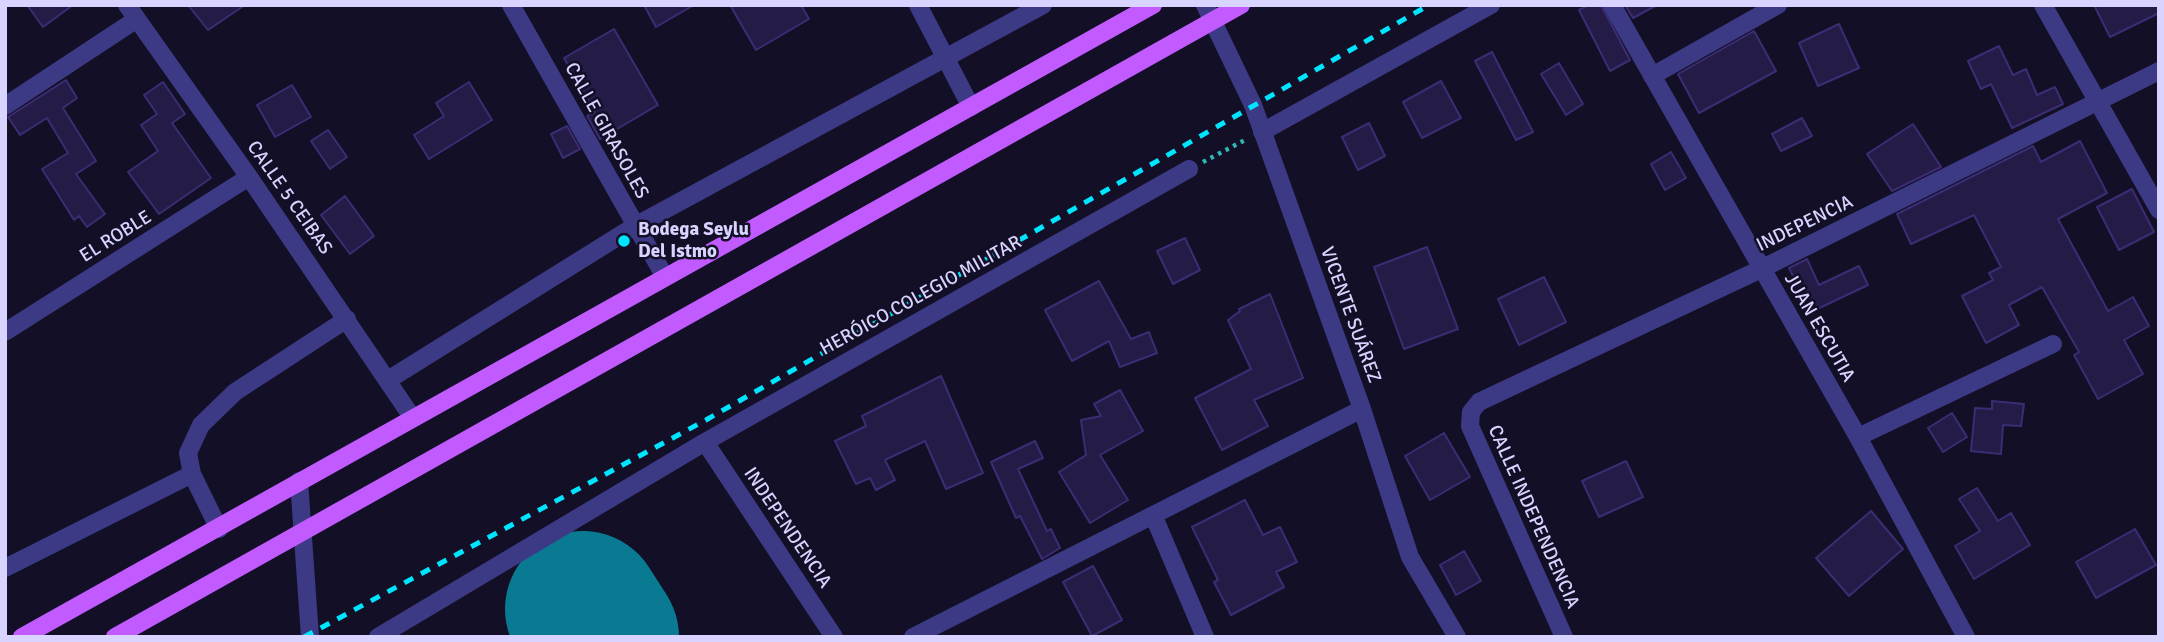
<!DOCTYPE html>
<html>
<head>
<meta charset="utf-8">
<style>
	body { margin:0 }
	#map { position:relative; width:2164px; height:642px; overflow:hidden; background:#130f26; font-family:Signika,sans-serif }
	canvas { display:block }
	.frame { position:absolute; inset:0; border:7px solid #d9d4ff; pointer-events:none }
</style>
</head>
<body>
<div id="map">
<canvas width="2164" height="642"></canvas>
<div class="frame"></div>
</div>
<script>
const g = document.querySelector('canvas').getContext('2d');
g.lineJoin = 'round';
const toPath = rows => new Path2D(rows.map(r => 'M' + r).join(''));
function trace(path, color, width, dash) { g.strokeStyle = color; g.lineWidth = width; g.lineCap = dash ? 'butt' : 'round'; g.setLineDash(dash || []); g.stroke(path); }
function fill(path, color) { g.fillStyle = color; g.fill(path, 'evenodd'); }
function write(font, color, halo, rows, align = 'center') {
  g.font = font + ' Signika,sans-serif'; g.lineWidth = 5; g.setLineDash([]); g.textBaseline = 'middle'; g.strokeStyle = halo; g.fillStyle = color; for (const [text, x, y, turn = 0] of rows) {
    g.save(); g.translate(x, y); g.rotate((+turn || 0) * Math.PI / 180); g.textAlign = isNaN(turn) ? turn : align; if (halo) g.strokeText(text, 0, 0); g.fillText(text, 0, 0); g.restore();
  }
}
const runway = toPath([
	[583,609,601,637]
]);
const building = toPath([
	[27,5,73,5,43,27,27,5],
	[188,5,245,5,208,30,188,5],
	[644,5,694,5,656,27,644,5],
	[730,5,801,5,809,19,756,50,730,5],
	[1589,5,1601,5,1630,60,1610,71,1579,10,1589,5],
	[1625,5,1657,5,1633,18,1625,5],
	[2094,5,2159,5,2159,13,2110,37,2094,5],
	[1839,24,1859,68,1818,86,1799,43,1839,24],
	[614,29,658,105,600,139,587,116,595,112,564,58,614,29],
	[1754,31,1776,71,1699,113,1678,74,1754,31],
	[1999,46,2013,75,2026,69,2037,95,2055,87,2063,104,2012,128,1991,84,1981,89,1968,61,1999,46],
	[1492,52,1533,132,1516,140,1475,61,1492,52],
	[1559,63,1583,104,1566,115,1541,74,1559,63],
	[66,80,77,98,63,108,96,161,76,174,105,214,87,227,79,216,74,220,42,169,68,153,47,118,20,135,8,117,66,80],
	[1441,81,1461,118,1422,138,1403,102,1441,81],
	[163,82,185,114,172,123,211,178,159,214,128,172,158,151,141,125,157,114,144,95,163,82],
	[469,82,492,120,429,159,414,135,444,116,436,103,469,82],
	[292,85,311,117,275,137,257,105,292,85],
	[1802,118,1812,136,1781,151,1772,134,1802,118],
	[1369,123,1385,156,1358,170,1342,137,1369,123],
	[1913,124,1941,167,1892,191,1867,154,1913,124],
	[567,126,580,149,563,158,551,134,567,126],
	[328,130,347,157,330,169,311,141,328,130],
	[2080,141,2107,193,2058,219,2108,311,2133,297,2149,326,2124,340,2143,374,2098,399,2074,355,2079,352,2042,287,2009,305,2019,325,1986,343,1962,296,1993,280,1989,273,2001,267,1974,215,1911,244,1897,214,2033,146,2041,162,2080,141],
	[1671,152,1686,178,1665,190,1651,164,1671,152],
	[2132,189,2154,232,2119,250,2097,207,2132,189],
	[345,196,374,236,350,254,321,215,345,196],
	[1185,238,1200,270,1173,284,1157,251,1185,238],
	[1427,247,1458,329,1404,349,1374,267,1427,247],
	[1807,259,1819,285,1859,266,1868,285,1811,312,1789,268,1807,259],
	[1544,277,1566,322,1519,345,1498,299,1544,277],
	[1099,281,1131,339,1149,332,1157,353,1120,367,1109,341,1072,361,1045,310,1099,281],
	[1270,294,1303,378,1254,400,1268,426,1222,450,1195,398,1251,369,1228,320,1240,311,1239,309,1270,294],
	[941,376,983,473,946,489,925,441,885,460,895,480,876,490,870,478,856,484,835,441,866,426,862,416,941,376],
	[1120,390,1143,431,1100,455,1128,500,1090,523,1059,472,1086,455,1081,420,1101,416,1094,404,1120,390],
	[1992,401,2024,404,2021,426,2003,425,2001,454,1971,451,1975,408,1992,409,1992,401],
	[1952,413,1967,437,1943,452,1928,428,1952,413],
	[1444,433,1470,477,1430,500,1405,456,1444,433],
	[1035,441,1043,458,1018,469,1047,531,1051,529,1060,548,1042,559,1020,516,1016,518,991,462,1035,441],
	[1626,461,1643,497,1599,517,1582,481,1626,461],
	[1977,488,1998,521,2011,513,2030,545,1974,579,1955,546,1980,531,1959,499,1977,488],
	[1245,500,1263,535,1280,527,1297,562,1276,572,1284,587,1231,615,1214,582,1218,580,1192,527,1245,500],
	[1871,511,1903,549,1849,596,1816,558,1871,511],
	[2135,529,2156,565,2096,598,2076,562,2135,529],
	[1464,551,1481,581,1456,595,1440,565,1464,551],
	[1093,566,1122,620,1092,636,1063,582,1093,566]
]);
const path = toPath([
	[1203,162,1245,140]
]);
const minor = toPath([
	[127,5,249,177,412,417],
	[511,5,665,277],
	[918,5,971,107],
	[1205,5,1253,105,1362,409,1410,557,1457,637],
	[1612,5,1858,437,1966,637],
	[2043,5,2159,210],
	[1652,76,1778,5],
	[5,106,137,19],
	[1262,132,1491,5],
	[5,332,249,177],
	[388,380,635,226,1043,5],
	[1858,437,2053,344],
	[705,442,834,637],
	[299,481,310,637],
	[1154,517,1205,637],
	[219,529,192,474,188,453,201,425,235,392,347,319],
	[5,568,192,474],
	[378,637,705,442,1189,169],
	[913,637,1362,409],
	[1564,637,1470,426,1471,412,1479,402,1761,269,2159,71]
]);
const primary = toPath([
	[22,637,1153,5],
	[115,637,1241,5]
]);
const rail = toPath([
	[304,637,706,420,1429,5]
]);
const markers = [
	[624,241,7,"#00e5ff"]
];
const streetNames = [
	["CALLE GIRASOLES",606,131,61],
	["CALLE 5 CEIBAS",289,198,55],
	["INDEPENCIA",1805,224,-26],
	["EL ROBLE",116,237,-32],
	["HERÓICO COLEGIO MILITAR",921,296,-29],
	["VICENTE SUÁREZ",1350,315,70],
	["JUAN ESCUTIA",1819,328,60],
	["CALLE INDEPENDENCIA",1533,517,66],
	["INDEPENDENCIA",787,528,56]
];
const poiNames = [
	["Bodega Seylu",638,230],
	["Del Istmo",638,252]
];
trace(runway, '#0a7a92', 156);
fill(building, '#241b47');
trace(building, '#3b2d73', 2);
trace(path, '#2fb8b0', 4.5, [3.5, 5]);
trace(minor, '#3d3a85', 18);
trace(primary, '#c25bff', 18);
trace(rail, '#00e5ff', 5, [10, 9]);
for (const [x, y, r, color] of markers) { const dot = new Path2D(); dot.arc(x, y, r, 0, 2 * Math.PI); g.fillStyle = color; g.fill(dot); trace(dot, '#130f26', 2.5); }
write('19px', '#d9d4ff', '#130f26', streetNames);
write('bold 19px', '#d9d4ff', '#130f26', poiNames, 'left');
</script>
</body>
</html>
